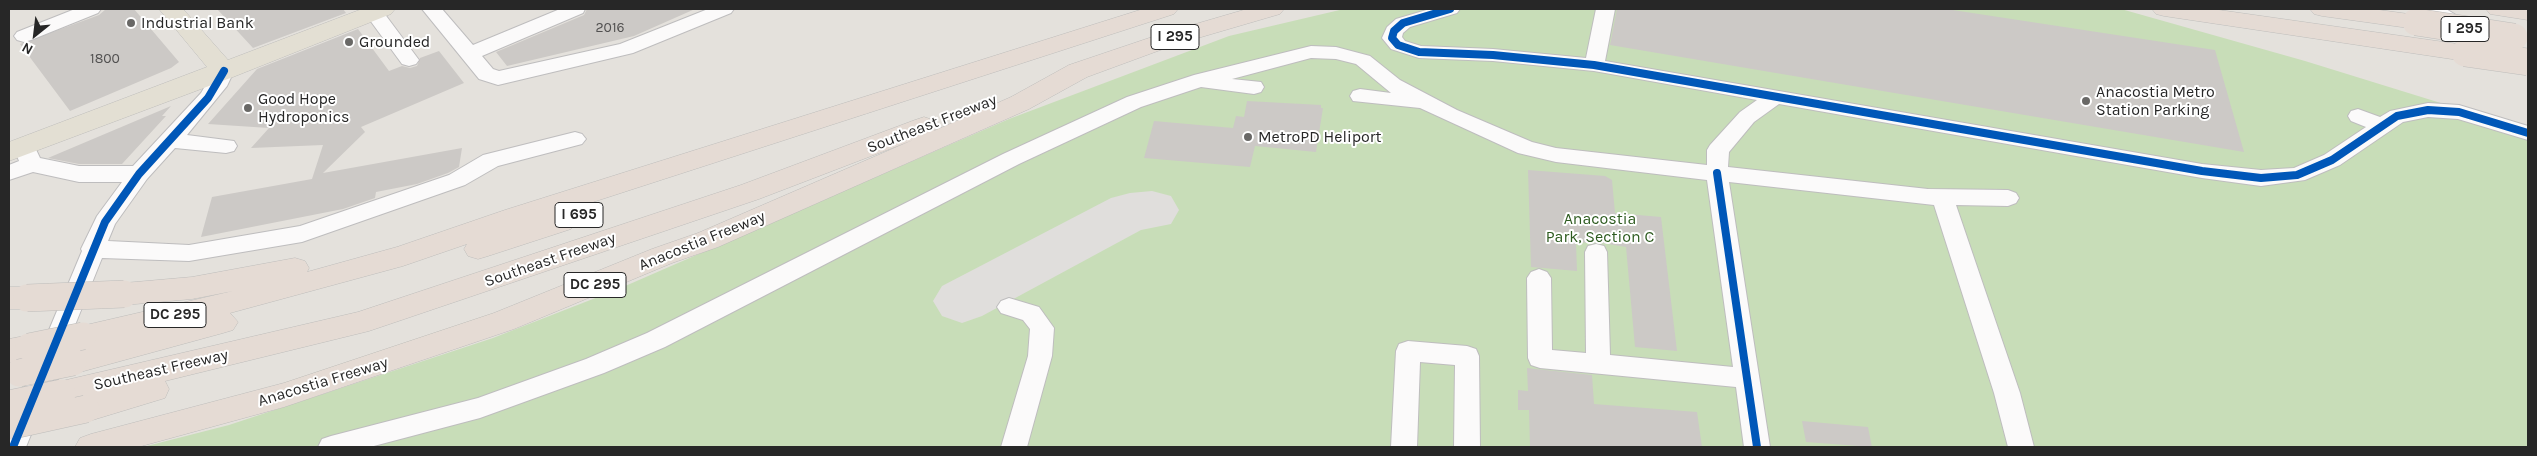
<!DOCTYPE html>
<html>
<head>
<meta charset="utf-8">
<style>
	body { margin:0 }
	#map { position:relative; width:2537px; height:456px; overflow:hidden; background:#e4e1dc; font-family:Karla,sans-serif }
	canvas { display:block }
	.frame { position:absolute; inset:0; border:10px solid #272727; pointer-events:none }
	.north { position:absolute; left:10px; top:10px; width:50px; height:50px; -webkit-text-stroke:4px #fff; paint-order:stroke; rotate:209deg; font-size:14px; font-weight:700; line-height:20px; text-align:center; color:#272727 }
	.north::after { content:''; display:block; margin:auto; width:18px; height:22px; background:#272727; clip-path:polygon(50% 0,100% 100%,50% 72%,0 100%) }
</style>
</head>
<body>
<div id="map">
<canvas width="2537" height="456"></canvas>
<div class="frame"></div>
<div class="north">N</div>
</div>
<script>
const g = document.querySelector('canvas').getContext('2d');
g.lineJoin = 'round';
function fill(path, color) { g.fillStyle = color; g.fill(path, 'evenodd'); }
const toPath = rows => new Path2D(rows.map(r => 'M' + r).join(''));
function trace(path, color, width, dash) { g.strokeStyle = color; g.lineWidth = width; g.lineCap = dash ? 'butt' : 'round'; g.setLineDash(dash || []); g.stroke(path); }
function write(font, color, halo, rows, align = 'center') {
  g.font = font + ' Karla,sans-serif'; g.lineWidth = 4; g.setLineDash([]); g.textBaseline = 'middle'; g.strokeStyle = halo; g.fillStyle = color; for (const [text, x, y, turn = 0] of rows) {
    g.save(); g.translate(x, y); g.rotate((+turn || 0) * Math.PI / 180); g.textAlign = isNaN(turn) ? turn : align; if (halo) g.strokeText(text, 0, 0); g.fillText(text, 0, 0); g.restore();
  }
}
const green = toPath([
	[1344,9,2121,9,2305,61,2528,130,2528,447,143,447,229,425,493,338,616,290,1009,119,1229,36]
]);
const taxiway = toPath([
	[1152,191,1171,196,1179,210,1171,224,1141,230,982,316,962,323,942,316,933,301,942,286,1111,198,1130,193,1152,191]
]);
const building = toPath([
	[106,9,134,9,179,62,171,68,70,111,20,44,99,15],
	[217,9,343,9,346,13,253,48],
	[587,9,695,9,634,36,507,66,496,52,584,15],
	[1617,9,1946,9,2215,50,2244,152,1610,45],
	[358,29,389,71,402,66,410,68,417,66,420,58,439,51,464,83,361,127,365,132,323,173,462,148,459,167,448,173,417,184,376,192,375,198,343,209,201,237,212,197,312,179,323,145,251,148,269,128,208,124,257,69],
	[1247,101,1321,105,1321,108,1323,108,1316,152,1255,146,1250,167,1144,158,1154,121,1233,128,1236,116,1244,117],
	[171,106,162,116,166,116,122,164,79,164,48,158],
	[1528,170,1605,176,1612,180,1615,213,1661,217,1677,351,1635,347,1626,247,1596,242,1576,243,1577,271,1531,267],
	[1527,368,1592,375,1594,404,1697,412,1702,447,1530,447,1529,410,1518,410,1518,390,1528,391],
	[1802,421,1868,427,1872,447,1806,442]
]);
const minor = toPath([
	[75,9,101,9,98,13,31,40,24,42,17,40,14,36,17,32,75,9],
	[367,9,381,9,419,60,416,64,409,66,402,64,364,12,367,9],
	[422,9,442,9,473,45,560,9,585,9,583,13,482,56,493,69,499,71,620,44,708,9,734,9,731,13,633,53,498,85,479,79,422,9],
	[1430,9,1460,9,1457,13,1410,27,1403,33,1402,37,1405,41,1421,46,1493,49,1586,58,1596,9,1615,9,1605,61,2202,164,2261,170,2294,168,2324,155,2366,127,2351,121,2348,116,2351,111,2358,109,2380,117,2390,111,2428,103,2459,105,2528,126,2528,140,2458,119,2428,117,2403,122,2340,165,2305,180,2261,186,2202,178,1779,104,1754,122,1729,152,1728,167,1928,189,2008,190,2016,193,2019,198,2016,203,2008,206,1956,205,2020,393,2034,447,2008,447,1994,393,1934,205,1729,182,1770,447,1744,447,1736,387,1540,368,1531,365,1528,358,1527,278,1531,272,1539,269,1547,272,1551,278,1552,350,1586,353,1585,252,1588,246,1596,244,1604,246,1607,252,1610,355,1733,367,1707,180,1556,162,1518,153,1420,108,1353,101,1350,96,1353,91,1360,89,1391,93,1356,64,1336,59,1311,58,1232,79,1261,82,1264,87,1261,92,1254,94,1201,87,1141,107,1019,164,665,347,604,373,480,418,370,447,318,447,322,439,331,436,478,398,586,359,647,333,1003,154,1127,97,1194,75,1311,46,1336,47,1370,56,1400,80,1457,110,1532,142,1556,148,1707,165,1707,150,1710,145,1740,112,1757,100,1594,71,1493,61,1419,58,1391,49,1382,38,1387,27,1396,19,1430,9],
	[2423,9,2446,9,2471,24,2474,28,2471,32,2464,34,2457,32,2426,13,2423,9],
	[224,65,231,66,234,71,227,86,187,135,234,141,237,146,234,151,226,153,175,148,147,179,115,224,108,241,189,245,300,226,449,175,483,155,575,132,582,134,586,139,582,144,498,166,465,185,302,242,189,261,102,258,26,447,9,447,9,426,82,251,81,249,97,216,122,182,79,182,33,172,9,180,9,165,19,161,13,146,16,141,24,139,32,141,40,158,79,166,133,166,201,93,217,66,224,65],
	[1009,298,1039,307,1054,328,1052,356,1027,447,1001,447,1028,356,1030,329,1023,320,1001,313,997,307,1001,301,1009,298],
	[1408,341,1467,346,1476,349,1479,356,1480,447,1454,447,1455,365,1420,362,1417,447,1391,447,1396,351,1399,344,1408,341]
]);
const major = toPath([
	[159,9,183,9,228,60,362,9,395,9,391,14,233,77,9,161,9,142,207,67,159,9]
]);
const highway = toPath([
	[1143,9,1178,9,1174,14,559,213,571,215,575,222,571,229,488,256,478,259,468,256,464,249,467,244,403,266,230,313,238,322,233,330,223,333,73,374,62,370,58,362,62,354,88,346,83,347,73,344,68,336,73,328,233,291,192,299,124,305,114,302,110,294,114,286,124,283,192,277,295,258,305,261,309,268,307,272,397,247,505,210,1143,9],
	[1247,9,1284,9,1280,14,1174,45,1087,77,1029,109,718,247,672,263,514,329,284,407,138,447,75,447,80,438,91,434,284,383,494,313,652,249,698,233,913,140,759,199,369,331,165,381,169,389,165,398,86,422,75,418,71,409,74,402,62,405,51,402,47,393,51,384,62,381,358,312,741,185,915,120,924,117,933,120,937,126,934,131,1011,97,1069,65,1158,35,1247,9],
	[2152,9,2212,9,2465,45,2474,48,2477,53,2474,58,2465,61,2164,16,2156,14,2152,9],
	[2310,9,2372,9,2416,15,2424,17,2428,22,2424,27,2416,29,2322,16,2314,14,2310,9],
	[2486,9,2528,9,2528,20,2490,14,2486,9],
	[9,287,27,287,37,290,41,298,37,306,27,309,9,309,9,287],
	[29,335,40,339,44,347,40,355,9,363,9,339,29,335]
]);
const highwayBridge = toPath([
	[2416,22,2514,37],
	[2465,53,2528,62],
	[27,298,124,294],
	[29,347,83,336],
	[19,373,73,362],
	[9,404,62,393],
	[9,426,86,409]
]);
const cycleway = toPath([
	[1450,9,1403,23,1394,31,1392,38,1398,45,1419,52,1493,55,1594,65,2202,171,2261,178,2297,175,2332,160,2397,116,2428,110,2459,112,2528,133],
	[1717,173,1757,447],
	[13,447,105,222,139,174,208,98,224,71]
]);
const markers = [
	[131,23,5,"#696866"],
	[349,42,5,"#696866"],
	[2086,101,5,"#696866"],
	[248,108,5,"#696866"],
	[1248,137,5,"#696866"]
];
const numberNames = [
	["2016",610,28],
	["1800",105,59]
];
const shields = [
	[2465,29,48],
	[1175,37,48],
	[579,215,48],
	[595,285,62],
	[175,315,62]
];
const shieldNames = [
	["I 295",2465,29],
	["I 295",1175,37],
	["I 695",579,215],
	["DC 295",595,285],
	["DC 295",175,315]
];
const poiNames = [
	["Industrial Bank",141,23],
	["Grounded",359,42],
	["Anacostia Metro",2096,92],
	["Station Parking",2096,110],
	["Good Hope",258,99],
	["Hydroponics",258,117],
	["MetroPD Heliport",1258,137]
];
const streetNames = [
	["Southeast Freeway",932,124,-21],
	["Anacostia Freeway",702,241,-22],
	["Southeast Freeway",550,260,-19],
	["Southeast Freeway",161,370,-13],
	["Anacostia Freeway",323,382,-17]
];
const parkNames = [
	["Anacostia",1600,219],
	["Park, Section C",1600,237]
];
fill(green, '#c8ddb8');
fill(taxiway, '#e0dedc');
fill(building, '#ccc9c6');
trace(minor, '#bebdbe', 2);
trace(major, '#bebdbb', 1);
trace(highway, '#bebdbb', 1);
fill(minor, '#fbfafa');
fill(major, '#e3dfd3');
fill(highway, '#e5dbd4');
trace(highwayBridge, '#bebdbb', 28, []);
trace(highwayBridge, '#e5dbd4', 27);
trace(cycleway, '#0057b8', 8);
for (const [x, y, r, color] of markers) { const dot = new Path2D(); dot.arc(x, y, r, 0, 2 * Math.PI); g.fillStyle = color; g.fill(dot); trace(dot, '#fff', 2); }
write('14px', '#515050', null, numberNames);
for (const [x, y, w] of shields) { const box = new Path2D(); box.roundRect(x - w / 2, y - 12.5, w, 25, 4); g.fillStyle = '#fff'; g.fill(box); trace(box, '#272727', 1); }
write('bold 15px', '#272727', null, shieldNames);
write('16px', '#272727', '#fff', poiNames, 'left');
write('16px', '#272727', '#fff', streetNames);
write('16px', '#2d5b1f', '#fff', parkNames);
</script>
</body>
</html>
